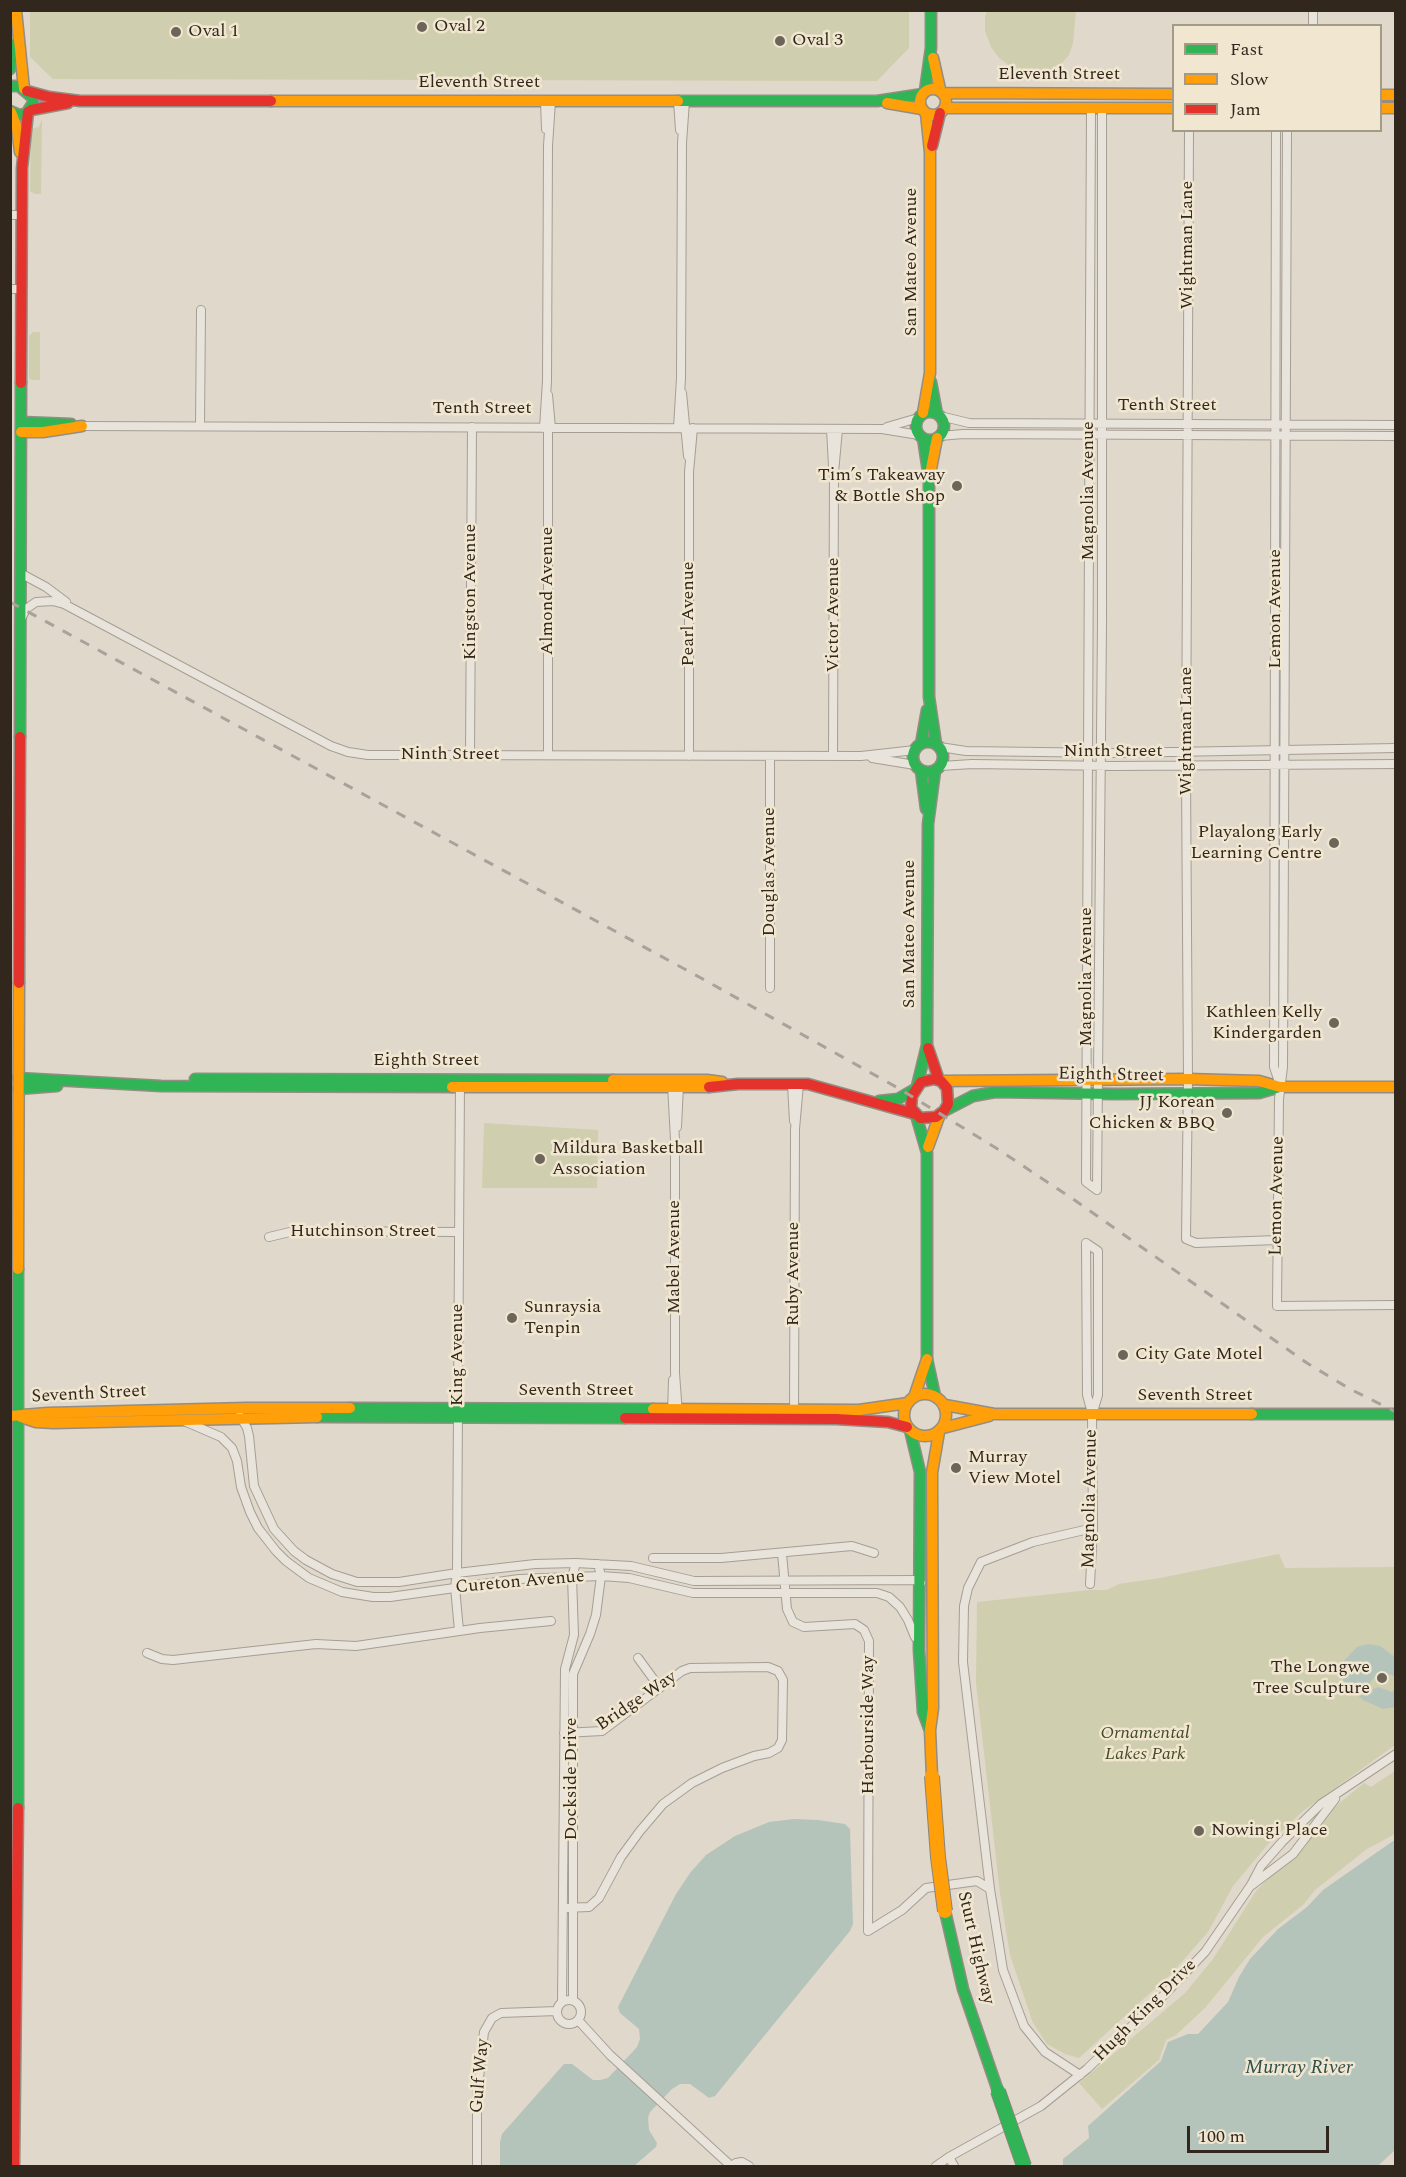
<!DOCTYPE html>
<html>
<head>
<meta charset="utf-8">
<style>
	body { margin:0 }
	#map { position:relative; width:1406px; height:2177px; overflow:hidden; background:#e0d8ca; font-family:Spectral,serif }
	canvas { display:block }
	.frame { position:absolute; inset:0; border:12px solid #31271d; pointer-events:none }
	.legend { position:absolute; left:1172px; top:24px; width:210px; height:108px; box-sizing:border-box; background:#f1e6d0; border:2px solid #a49a88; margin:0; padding:8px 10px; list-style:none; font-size:18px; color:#31271d }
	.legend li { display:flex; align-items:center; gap:12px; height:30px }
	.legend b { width:30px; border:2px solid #a49a88 }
	.scale { position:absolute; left:1187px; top:2126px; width:142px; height:27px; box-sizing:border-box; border:3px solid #31271d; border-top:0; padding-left:8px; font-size:18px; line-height:21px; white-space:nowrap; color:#31271d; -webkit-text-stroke:4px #f1e6d0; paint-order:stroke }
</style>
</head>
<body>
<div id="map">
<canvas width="1406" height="2177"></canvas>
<div class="frame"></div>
<ul class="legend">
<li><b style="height:8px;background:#30b455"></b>Fast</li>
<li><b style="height:8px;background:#ff9f0a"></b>Slow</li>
<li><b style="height:8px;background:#e5322d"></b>Jam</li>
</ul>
<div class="scale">100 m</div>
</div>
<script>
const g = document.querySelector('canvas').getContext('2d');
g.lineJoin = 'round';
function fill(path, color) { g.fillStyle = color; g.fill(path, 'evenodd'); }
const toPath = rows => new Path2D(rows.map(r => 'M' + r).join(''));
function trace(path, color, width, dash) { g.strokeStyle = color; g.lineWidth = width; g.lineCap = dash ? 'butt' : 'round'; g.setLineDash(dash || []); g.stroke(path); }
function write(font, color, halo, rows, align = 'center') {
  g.font = font + ' Spectral,serif'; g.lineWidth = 5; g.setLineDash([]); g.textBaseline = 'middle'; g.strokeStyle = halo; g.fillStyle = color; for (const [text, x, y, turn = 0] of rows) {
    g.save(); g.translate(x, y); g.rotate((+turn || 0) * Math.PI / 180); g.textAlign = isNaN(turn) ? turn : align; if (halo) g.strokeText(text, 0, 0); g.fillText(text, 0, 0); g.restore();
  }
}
const green = toPath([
	[30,11,909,10,909,48,877,81,53,79,30,57],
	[987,11,1076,11,1073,43,1069,55,1058,67,1050,72,1038,73,1010,66,999,58,991,47,985,31,985,17],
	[42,119,41,194,35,194,30,191,31,129,39,127],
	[33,332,40,332,40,380,32,380,29,378,29,336],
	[484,1123,598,1130,597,1188,482,1188],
	[1279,1554,1285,1568,1395,1567,1395,1745,1303,1811,1269,1843,1233,1886,1208,1932,1171,1974,1079,2058,1065,2054,1047,2044,1033,2023,1010,1955,1000,1893,976,1683,977,1602,1090,1590,1107,1590,1119,1584,1160,1578],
	[1395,1771,1395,1834,1367,1849,1315,1890,1304,1904,1263,1937,1205,2008,1176,2035,1166,2040,1159,2060,1102,2109,1079,2083,1185,1993,1213,1959,1256,1891,1273,1874,1292,1860,1305,1847,1319,1825,1337,1805,1364,1783,1371,1787]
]);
const water = toPath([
	[1368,1644,1380,1646,1395,1657,1395,1676,1381,1672,1377,1673,1366,1688,1368,1692,1371,1691,1373,1693,1373,1689,1378,1687,1392,1692,1395,1689,1395,1707,1383,1709,1363,1700,1347,1686,1342,1678,1341,1668,1344,1661,1357,1647],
	[794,1819,818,1820,845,1824,850,1829,853,1924,850,1931,715,2096,709,2098,690,2084,680,2084,672,2089,650,2112,648,2118,649,2130,657,2143,656,2147,634,2166,500,2166,500,2142,502,2134,564,2064,572,2064,593,2080,600,2080,608,2078,637,2047,640,2039,639,2029,620,2013,618,2007,676,1894,690,1873,706,1855,735,1836,769,1822],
	[1393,1841,1396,1841,1395,2150,1378,2166,1063,2166,1063,2159,1089,2138,1088,2126,1161,2061,1168,2042,1188,2034,1198,2034,1228,2002,1239,1977,1250,1959,1278,1929,1307,1907,1323,1890]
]);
const street = toPath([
	[1313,10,1313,26],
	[545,101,546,129],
	[678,101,680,130],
	[1091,107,1086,1182,1097,1190,1102,623,1102,107],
	[1189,130,1186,778,1188,1079,1186,1239,1196,1243,1277,1240],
	[1276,130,1274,1067,1279,1082],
	[1287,130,1283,1067,1279,1099,1277,1306,1396,1305],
	[10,215,21,215],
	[10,289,21,289],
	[682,393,688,456],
	[548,395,551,428],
	[940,416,969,423,1396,425],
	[82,426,882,429,919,435],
	[200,426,201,310],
	[887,427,918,418],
	[544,428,547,381,548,146,551,101],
	[678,428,681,378,682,143,685,101],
	[831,429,833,466],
	[940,436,963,434,1396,436],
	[20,573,46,587,66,602],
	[21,619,26,609,36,602,53,601,64,604,331,746,348,752,368,755,401,755,861,756,915,750],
	[940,747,966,751,1114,753,1396,748],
	[548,755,548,428],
	[470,756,472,427],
	[689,756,689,472,693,428],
	[770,756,770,988],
	[833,756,834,473,838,429],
	[872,758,915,765],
	[941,766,972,764,1114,766,1396,764],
	[792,1084,794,1121],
	[672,1085,675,1140,675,1373,678,1414],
	[677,1127,679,1085],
	[269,1237,294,1231,459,1232],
	[1086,1243,1098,1251,1098,1395,1092,1415,1093,1528,1090,1584],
	[1086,1243,1087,1395,1092,1413],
	[672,1413,673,1380],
	[794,1414,795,1129,799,1084],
	[240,1416,247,1428,249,1436,254,1486,274,1529,294,1551,306,1560,332,1574,357,1582,399,1582,457,1573,535,1564,576,1563,631,1566,694,1581,918,1580,921,1583],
	[184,1421,221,1437,232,1448,237,1461,241,1487,250,1512,258,1528,276,1551,286,1561,309,1578,342,1592,373,1597,390,1597,519,1579,601,1576,629,1578,693,1593,877,1593,889,1597,900,1607,908,1620,915,1637],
	[782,1553,787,1609,793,1622,804,1627,855,1624,864,1630,869,1641,868,1931],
	[653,1558,721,1558,852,1546,874,1553],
	[459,1631,455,1587,457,1573,460,1083],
	[147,1653,162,1659,173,1660,316,1644,356,1646,480,1628,551,1621],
	[638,1658,660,1688],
	[1252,1885,1293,1854,1335,1799],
	[563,1908,589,1907,599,1898,621,1857,640,1831,663,1804,692,1783,722,1768,754,1756,769,1753,778,1748,782,1740,783,1680,778,1671,768,1667,690,1668,682,1671,602,1731,564,1733],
	[868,1931,902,1910,926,1888,977,1881,990,1889],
	'557 2012a12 12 0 1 1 24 0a12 12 0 1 1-24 0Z',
	[573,2000,573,1674,590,1634,596,1615,601,1576,598,1564],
	[562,2001,565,1669,574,1635,572,1577,576,1563],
	[578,2020,610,2055,731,2166],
	[1080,2075,1045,2052,1024,2026,1003,1970,990,1889,963,1662,964,1606,968,1588,981,1562,1033,1542,1093,1528],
	[949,2157,954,2166],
	[477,2166,477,2097,484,2032,492,2018,501,2013,557,2011],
	[731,2166,736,2163,742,2162,749,2166],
	[936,2166,949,2157,1041,2106,1087,2069,1164,1995,1205,1952,1251,1885,1261,1866,1282,1842,1321,1804,1396,1754]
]);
const fast = toPath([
	[10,69,13,45],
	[10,86,19,86,33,98,33,103,26,114,19,115,10,111],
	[925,91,931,48,931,10],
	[678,101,877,101,923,94],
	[931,382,937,414],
	'916 426a14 14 0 1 1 28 0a14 14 0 1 1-28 0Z',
	[21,422,71,424],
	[923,438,929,478,929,697,936,744],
	[20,737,21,383],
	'913 757a15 15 0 1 1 30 0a15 15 0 1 1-30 0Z',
	[921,744,927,710],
	[921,771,926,809],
	[18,1078,161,1086,452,1087],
	[195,1079,613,1080],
	[917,1086,927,1045,928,824,935,771],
	[18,1089,57,1086],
	[879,1101,898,1099,915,1089],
	[944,1111,973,1096,995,1092,1114,1094,1259,1093,1280,1087],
	[916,1115,927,1153,927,1359,935,1396],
	[350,1408,653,1409],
	[1252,1414,1396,1414],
	[317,1417,625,1418],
	[910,1430,920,1472,919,1650,923,1712,929,1728],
	[18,1808,18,1269],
	[945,1911,963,1989,998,2091]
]);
const slow = toPath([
	[16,10,24,89],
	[933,58,940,89],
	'920 102a13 13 0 1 1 26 0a13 13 0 1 1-26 0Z',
	[944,93,1174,94],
	[1380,95,1396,95],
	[271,101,678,101],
	[887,103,922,109],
	[945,108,1174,108],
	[1380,108,1396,108],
	[11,112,17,128,20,152],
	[923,413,930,373,930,152,926,113],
	[21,432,43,432,82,426],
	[931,469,937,438],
	[613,1080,707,1080,722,1082],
	[941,1081,1188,1079,1259,1081,1280,1087,1396,1087],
	[452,1087,709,1087],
	[928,1147,940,1114],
	[18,1269,19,983],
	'904 1415a21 21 0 1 1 42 0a21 21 0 1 1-42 0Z',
	[914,1397,927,1359],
	[945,1405,994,1414,1252,1414],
	[653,1409,859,1410,908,1403],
	[10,1416,48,1413,247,1408,350,1408],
	[21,1417,36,1422,53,1423,317,1417],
	[943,1428,989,1416],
	[932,1776,930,1730,933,1708,932,1473,939,1432]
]);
const jam = toPath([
	[27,91,49,97,80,101,271,101],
	[31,110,68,103],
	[932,146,940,113],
	[21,383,22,168,28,112],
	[19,983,20,737],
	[928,1048,939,1080],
	[934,1079,941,1081,947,1088,948,1104,944,1111,936,1117,920,1118,911,1108,912,1096,921,1082,934,1079],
	[709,1087,738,1084,808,1084,915,1114],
	[625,1418,836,1419,888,1422,907,1427],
	[14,2166,18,1808]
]);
const rail = toPath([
	[10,602,701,978,898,1088,996,1148,1073,1199,1307,1363,1350,1389,1396,1412]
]);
const fastBridge = toPath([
	[998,2091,1024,2166]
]);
const slowBridge = toPath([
	[932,1776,938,1857,945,1911]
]);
const markers = [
	[422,27,6,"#6e655a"],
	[176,32,6,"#6e655a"],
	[780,41,6,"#6e655a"],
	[957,486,6,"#6e655a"],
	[1334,843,6,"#6e655a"],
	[1334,1023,6,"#6e655a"],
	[1227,1113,6,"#6e655a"],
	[540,1159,6,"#6e655a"],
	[512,1318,6,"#6e655a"],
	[1123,1355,6,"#6e655a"],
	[956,1468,6,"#6e655a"],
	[1382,1678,6,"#6e655a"],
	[1199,1831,6,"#6e655a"]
];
const poiNames = [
	["Oval 2",434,27],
	["Oval 1",188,32],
	["Oval 3",792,41],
	["Tim’s Takeaway",945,476,"right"],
	["& Bottle Shop",945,497,"right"],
	["Playalong Early",1322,833,"right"],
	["Learning Centre",1322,854,"right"],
	["Kathleen Kelly",1322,1013,"right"],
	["Kindergarden",1322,1034,"right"],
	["JJ Korean",1215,1103,"right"],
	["Chicken & BBQ",1215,1124,"right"],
	["Mildura Basketball",552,1149],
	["Association",552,1170],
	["Sunraysia",524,1308],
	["Tenpin",524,1329],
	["City Gate Motel",1135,1355],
	["Murray",968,1458],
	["View Motel",968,1479],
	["The Longwe",1370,1668,"right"],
	["Tree Sculpture",1370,1689,"right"],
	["Nowingi Place",1211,1831]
];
const streetNames = [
	["Eleventh Street",1059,75],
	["Eleventh Street",479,83],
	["Wightman Lane",1188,245,-90],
	["San Mateo Avenue",912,262,-90],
	["Tenth Street",1167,406],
	["Tenth Street",482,409],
	["Magnolia Avenue",1089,491,-90],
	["Almond Avenue",548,591,-90],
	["Kingston Avenue",471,592,-90],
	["Lemon Avenue",1276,609,-90],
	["Pearl Avenue",689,614,-90],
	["Victor Avenue",834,615,-90],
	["Wightman Lane",1187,731,-90],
	["Ninth Street",1113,752],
	["Ninth Street",450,755],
	["Douglas Avenue",770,872,-90],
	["San Mateo Avenue",910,934,-90],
	["Magnolia Avenue",1087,977,-90],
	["Eighth Street",426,1061],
	["Eighth Street",1111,1076,1],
	["Lemon Avenue",1278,1196,-89],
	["Hutchinson Street",363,1232],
	["Mabel Avenue",675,1257,-90],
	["Ruby Avenue",794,1274,-90],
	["King Avenue",458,1355,-90],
	["Seventh Street",576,1391],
	["Seventh Street",89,1395,-3],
	["Seventh Street",1195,1396],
	["Magnolia Avenue",1091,1499,-89],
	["Cureton Avenue",520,1583,-5],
	["Bridge Way",637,1702,-34],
	["Harbourside Way",869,1725,-90],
	["Dockside Drive",572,1779,-90],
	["Sturt Highway",975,1948,77],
	["Hugh King Drive",1146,2011,-45],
	["Gulf Way",481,2076,-85]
];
const parkNames = [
	["Ornamental",1145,1734],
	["Lakes Park",1145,1755]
];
const waterNames = [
	["Murray River",1299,2069]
];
fill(green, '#cfceae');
fill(water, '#b5c4bb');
trace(street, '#a59e94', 10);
trace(fast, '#948d84', 13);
trace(slow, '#948d84', 13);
trace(jam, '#948d84', 13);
trace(street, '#e8e4db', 8);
trace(fast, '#30b455', 10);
trace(slow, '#ff9f0a', 10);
trace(jam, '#e5322d', 10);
trace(rail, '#a7a29b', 3, [10, 10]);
trace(fastBridge, '#8a837a', 16, []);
trace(slowBridge, '#8a837a', 16, []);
trace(fastBridge, '#30b455', 14);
trace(slowBridge, '#ff9f0a', 14);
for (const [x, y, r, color] of markers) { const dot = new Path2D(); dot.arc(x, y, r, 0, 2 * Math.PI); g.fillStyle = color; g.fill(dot); trace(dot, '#f1e6d0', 2); }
write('18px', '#31271d', '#f1e6d0', poiNames, 'left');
write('18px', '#31271d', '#f1e6d0', streetNames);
write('italic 18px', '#434c26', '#f1e6d0', parkNames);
write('italic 20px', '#2e504d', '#f1e6d0', waterNames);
</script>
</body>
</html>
